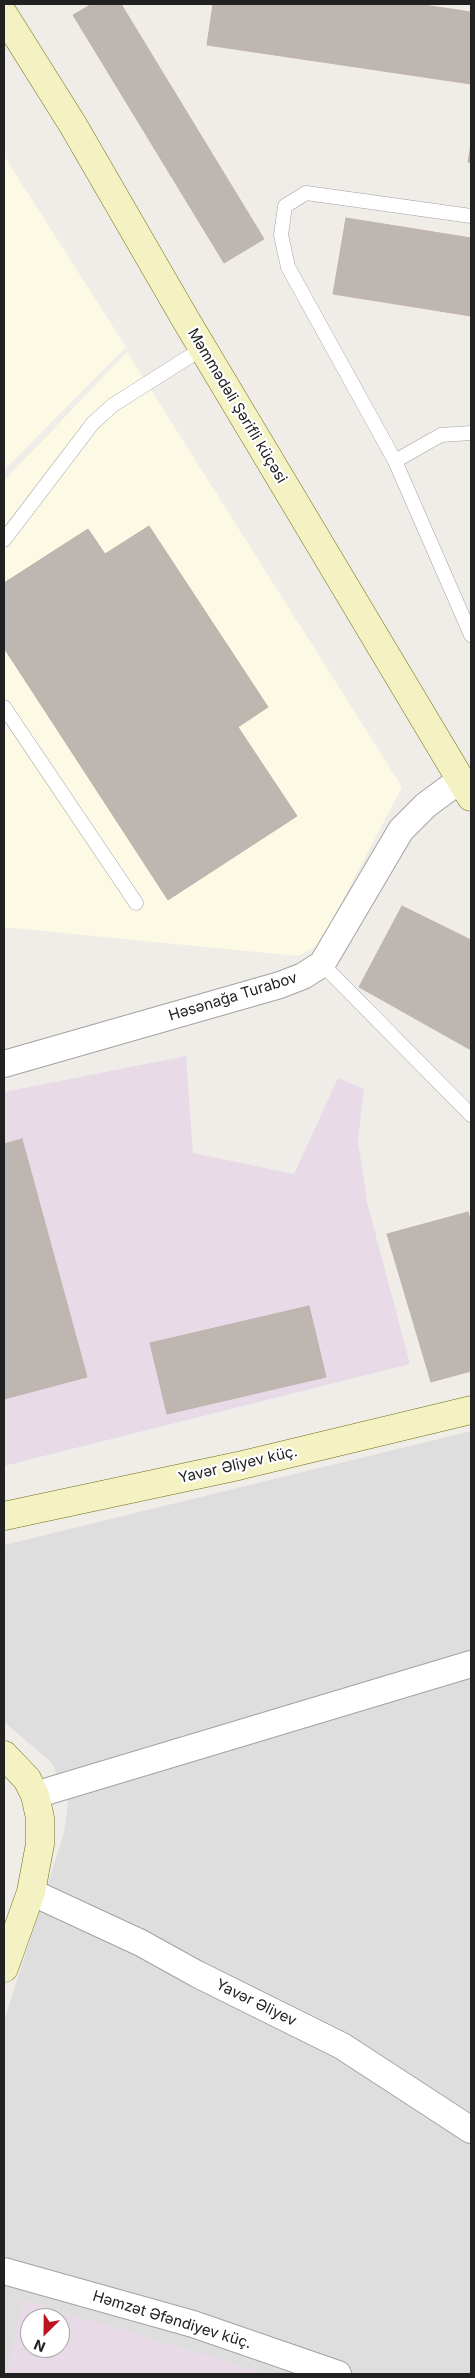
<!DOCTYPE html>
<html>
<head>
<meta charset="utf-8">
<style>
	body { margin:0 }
	#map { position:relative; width:475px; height:2378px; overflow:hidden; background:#f0ede8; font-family:Inter,sans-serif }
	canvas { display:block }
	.frame { position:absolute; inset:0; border:5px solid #212121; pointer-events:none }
	.north { position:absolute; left:20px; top:2308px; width:50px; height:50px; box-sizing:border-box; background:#fff; border:1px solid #a6a6a6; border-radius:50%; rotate:203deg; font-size:14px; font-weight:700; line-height:20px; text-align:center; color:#212121 }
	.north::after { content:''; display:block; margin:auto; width:18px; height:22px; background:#bd1422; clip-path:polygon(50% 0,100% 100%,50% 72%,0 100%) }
</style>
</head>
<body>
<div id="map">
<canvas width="475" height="2378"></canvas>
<div class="frame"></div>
<div class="north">N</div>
</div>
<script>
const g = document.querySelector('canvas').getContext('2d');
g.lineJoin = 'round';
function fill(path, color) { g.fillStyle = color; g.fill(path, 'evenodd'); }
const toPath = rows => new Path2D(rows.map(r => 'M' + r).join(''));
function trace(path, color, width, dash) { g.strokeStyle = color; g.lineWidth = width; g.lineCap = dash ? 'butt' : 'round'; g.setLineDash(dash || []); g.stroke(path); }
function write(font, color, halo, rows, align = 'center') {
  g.font = font + ' Inter,sans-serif'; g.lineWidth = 4.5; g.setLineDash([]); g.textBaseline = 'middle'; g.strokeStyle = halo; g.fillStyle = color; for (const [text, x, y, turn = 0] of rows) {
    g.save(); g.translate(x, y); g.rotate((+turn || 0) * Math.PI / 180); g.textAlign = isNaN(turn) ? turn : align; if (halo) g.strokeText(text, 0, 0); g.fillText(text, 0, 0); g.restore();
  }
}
const residential = toPath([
	[471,1431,471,2374,4,2374,4,2021,64,1833,68,1803,52,1763,4,1722,4,1545],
	[30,2318,60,2318,60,2348,30,2348]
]);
const industrial = toPath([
	[186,1056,193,1153,294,1174,338,1078,364,1089,358,1140,367,1202,410,1364,4,1466,4,1092],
	[23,2300,269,2374,6,2374],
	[30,2318,60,2318,60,2348,30,2348]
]);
const education = toPath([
	[4,156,126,347,4,470],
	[127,352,402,787,319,945,297,956,4,927,4,481]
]);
const building = toPath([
	[92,4,121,4,264,239,224,263,73,15,92,4],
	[213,4,417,4,471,12,471,84,207,45,213,4],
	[471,144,471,163,468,162,471,144],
	[346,218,471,238,471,316,333,294,346,218],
	[149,526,268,707,238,727,297,816,168,900,4,648,4,583,88,529,105,554,149,526],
	[402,906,471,940,471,1050,359,987,402,906],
	[22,1139,87,1377,4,1399,4,1144,22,1139],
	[468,1212,471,1223,471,1371,431,1382,387,1234,468,1212],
	[309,1306,326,1377,167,1414,150,1343,309,1306]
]);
const lane = toPath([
	[471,216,306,193,285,206,281,235,288,267,395,461,471,635],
	[395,461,441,435,471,433],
	[4,540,93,423,113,405,203,348],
	[4,707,136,903],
	[322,964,471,1115]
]);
const street = toPath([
	[4,1064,280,985,303,976,322,964,401,830,426,805,460,780],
	[35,1795,471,1664],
	[31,1892,141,1943,197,1974,342,2046,471,2130],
	[4,2271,193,2324,338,2374]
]);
const secondary = toPath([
	[4,15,73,125,187,322,471,797],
	[4,1516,238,1466,471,1410],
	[4,1755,27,1779,35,1795,40,1818,40,1844,31,1892,4,1968]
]);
const streetNames = [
	["Məmmədəli Şərifli küçəsi",237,406,59],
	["Həsənağa Turabov",233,997,-17],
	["Yavər Əliyev küç.",238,1465,-13],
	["Yavər Əliyev",256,2003,26],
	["Həmzət Əfəndiyev küç.",172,2320,17]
];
fill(residential, '#dfdede');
fill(industrial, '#e8dbe7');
fill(education, '#fcfae5');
fill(building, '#bdb6b1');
trace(building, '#c0b3ac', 1);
trace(lane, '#a2a2a2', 15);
trace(street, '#a2a2a2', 28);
trace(secondary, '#6d6f10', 29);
trace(lane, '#fff', 14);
trace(street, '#fff', 26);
trace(secondary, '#f4f2c2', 28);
write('15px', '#212121', '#fff', streetNames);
</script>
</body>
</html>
